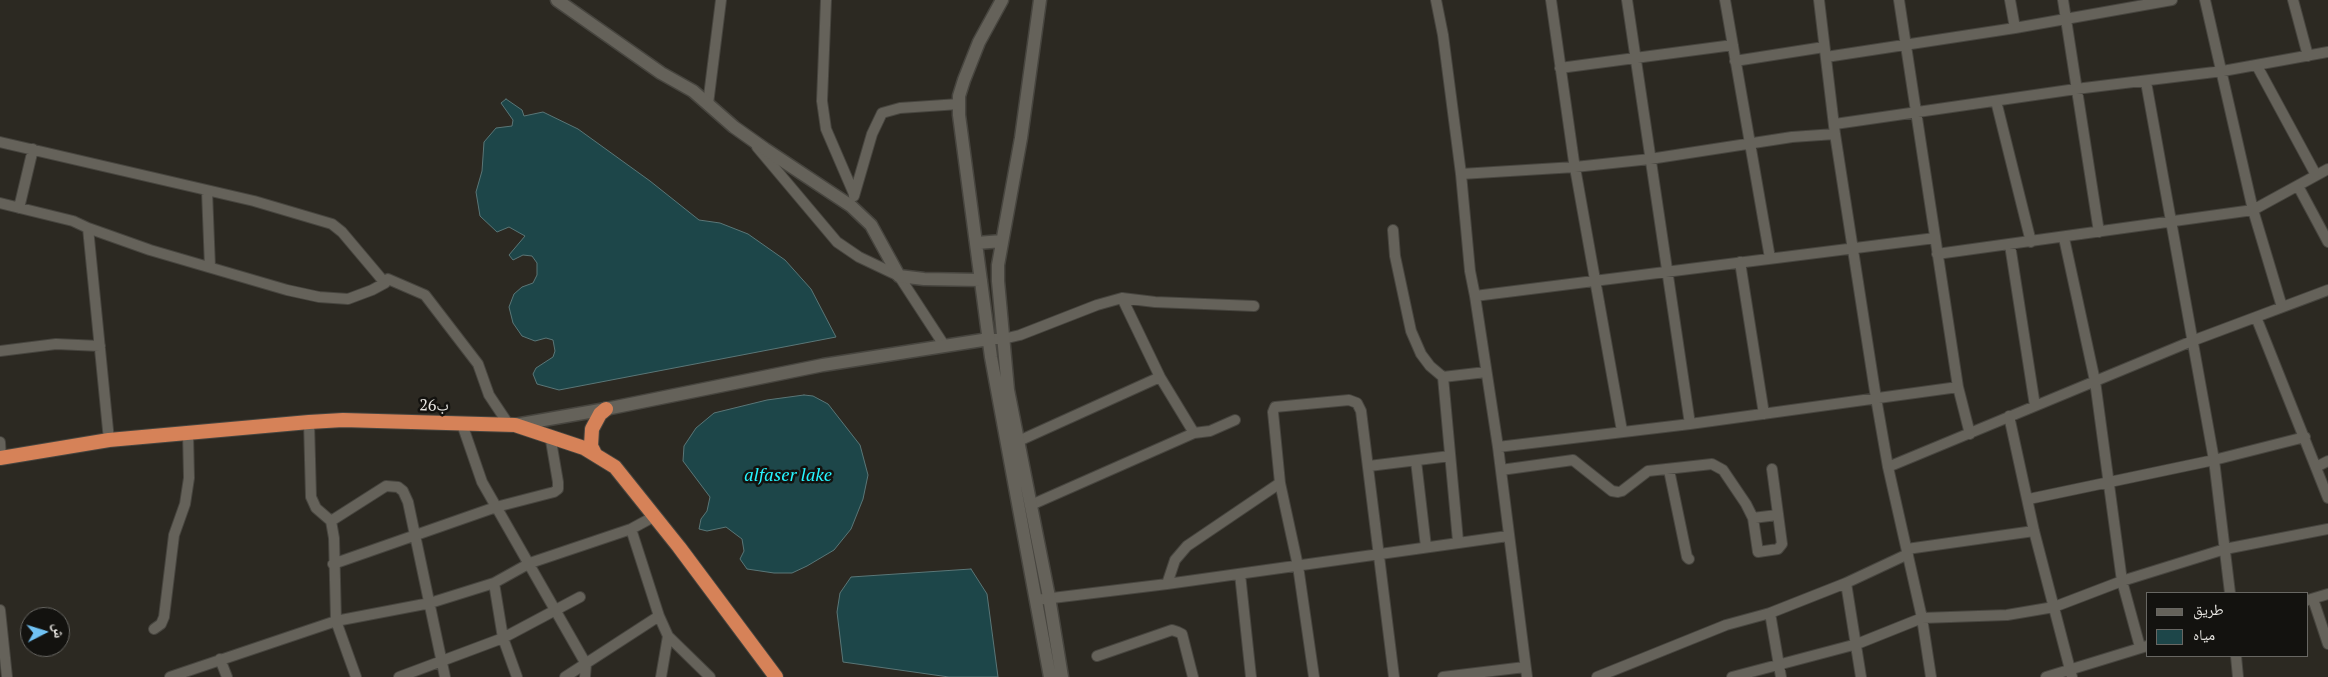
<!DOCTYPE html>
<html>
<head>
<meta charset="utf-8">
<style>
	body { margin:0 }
	#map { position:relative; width:2328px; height:677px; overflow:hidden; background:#2c2922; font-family:"PT Serif","Noto Naskh Arabic",serif }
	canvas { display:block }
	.legend { position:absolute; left:2146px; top:592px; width:162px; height:65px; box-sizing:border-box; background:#13120f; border:1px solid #686763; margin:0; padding:6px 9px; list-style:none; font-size:15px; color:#e8e6e2 }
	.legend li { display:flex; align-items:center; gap:10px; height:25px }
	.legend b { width:25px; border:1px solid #686763 }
	.north { position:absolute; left:20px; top:607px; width:50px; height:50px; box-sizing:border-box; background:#13120f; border:1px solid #686763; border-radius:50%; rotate:85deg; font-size:14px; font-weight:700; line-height:20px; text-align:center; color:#e8e6e2 }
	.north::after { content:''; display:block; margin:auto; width:18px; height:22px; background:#70c2f4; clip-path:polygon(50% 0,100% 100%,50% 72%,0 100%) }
</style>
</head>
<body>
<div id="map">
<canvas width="2328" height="677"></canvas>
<ul class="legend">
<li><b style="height:6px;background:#65625a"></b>طريق</li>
<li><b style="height:14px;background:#1d4649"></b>مياه</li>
</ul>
<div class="north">ش</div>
</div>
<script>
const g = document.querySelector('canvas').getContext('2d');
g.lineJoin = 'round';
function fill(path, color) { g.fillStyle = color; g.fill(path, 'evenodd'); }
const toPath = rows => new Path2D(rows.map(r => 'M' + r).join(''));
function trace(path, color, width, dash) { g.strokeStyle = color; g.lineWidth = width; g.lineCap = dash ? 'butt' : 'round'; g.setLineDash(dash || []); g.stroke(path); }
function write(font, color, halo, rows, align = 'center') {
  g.font = font + ' "PT Serif","Noto Naskh Arabic",serif'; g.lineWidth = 5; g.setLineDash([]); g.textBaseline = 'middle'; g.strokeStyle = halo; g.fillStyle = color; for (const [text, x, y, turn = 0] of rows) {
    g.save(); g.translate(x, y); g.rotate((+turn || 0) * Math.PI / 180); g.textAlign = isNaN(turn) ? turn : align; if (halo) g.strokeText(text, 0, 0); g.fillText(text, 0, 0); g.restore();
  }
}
const water = toPath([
	[506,99,522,110,524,116,543,112,578,129,650,181,699,220,720,223,748,234,785,260,811,289,836,337,559,390,537,384,533,374,536,368,553,357,555,351,553,340,546,338,535,341,522,336,513,323,509,307,514,294,522,287,533,283,537,275,537,263,532,256,523,255,513,260,509,255,525,236,509,227,497,232,480,216,476,192,482,171,484,142,496,128,512,126,513,120,501,103,506,99],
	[804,395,813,396,828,404,860,445,868,475,863,499,851,529,834,550,807,566,792,573,774,573,747,569,740,559,744,551,742,539,726,527,707,531,699,529,701,519,707,511,710,497,683,461,684,446,696,428,714,413,767,400,804,395],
	[971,569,987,594,998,677,949,677,843,662,837,612,840,593,851,577,971,569]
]);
const minor = toPath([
	[826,0,822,101,826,129,854,194],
	[1436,0,1443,35,1461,174,1470,271,1475,296],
	[1551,0,1574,162,1622,431],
	[1627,0,1690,424],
	[1725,0,1770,258],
	[1819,0,1835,134,1876,398,1888,467,1922,618,1931,677],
	[1899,0,1958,387,1970,434],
	[2010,0,2015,28],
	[2063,0,2099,232],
	[2205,0,2253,210,2282,307],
	[2293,0,2308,56],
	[1826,57,2015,28,2172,0],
	[1735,61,1824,47],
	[2257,66,2316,175],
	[1560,68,1733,45],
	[2146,82,2214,460,2230,593],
	[1996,101,2031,242],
	[708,104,721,0],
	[1835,124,2076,89,2223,71,2328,52],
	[0,142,254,201,332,224,342,232,385,283,388,279,425,295,478,364,489,395,509,425],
	[757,147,837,242,859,257,899,276,944,345],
	[1461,174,1575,167,1650,159,1792,137,1835,134],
	[2298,186,2328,242],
	[207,191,210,267],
	[854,196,872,134,882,113,900,108,959,104],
	[0,203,73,221,88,228,150,250,287,290,319,297,348,299,372,290,385,283],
	[19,208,33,149],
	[88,228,109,440],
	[1393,230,1395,256,1411,331,1421,354,1430,366,1443,377],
	[2064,238,2095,381,2122,581,2140,647],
	[2010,245,2035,406],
	[1937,254,2253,210,2328,169],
	[1740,262,1764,414],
	[1122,298,1160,377,1194,433],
	[2256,317,2328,498],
	[989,339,1003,339,1020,335,1097,305,1122,298,1155,302,1254,306],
	[0,351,56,344,100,346],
	[2009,416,2034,531,2072,677],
	[309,422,311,497,316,508,331,521,334,538,336,621,356,677],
	[462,424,482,482,586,664,585,677],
	[0,442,1,458],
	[1012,444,1160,377],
	[1498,447,1690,424,1958,387],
	[1416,461,1426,547],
	[1369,466,1450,456],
	[1888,467,2192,341,2328,290],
	[2316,467,2328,461],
	[1501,470,1573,460,1612,491,1618,492,1622,491,1648,471,1712,464,1723,470,1746,504,1753,518,1758,552,1778,549,1782,544,1772,469],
	[1669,470,1687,557,1689,559],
	[2029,499,2214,460,2305,437],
	[1031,505,1194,433,1210,431,1235,420],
	[1753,518,1777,515],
	[331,521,386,486,398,487,403,491,408,502,445,677],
	[631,529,659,616,668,636,661,677],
	[1458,541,1443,377,1486,372],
	[1907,549,2034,531],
	[333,564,496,507,554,492,558,489,558,482,550,435],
	[1240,574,1251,677],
	[494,583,503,638,517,677],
	[1846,583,1861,677],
	[1167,584,1175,560,1187,546,1280,483],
	[2313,599,2328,644],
	[1036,600,1167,584,1508,536],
	[2308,600,2328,594],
	[0,610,7,677],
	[1770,613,1781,677],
	[154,629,161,624,164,617,174,535,185,504,189,478,188,433],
	[668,636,710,677],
	[1097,656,1172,630,1178,632,1182,634,1193,677],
	[2236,656,2238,677],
	[220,659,227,677],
	[170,677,336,621,430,603,494,583,530,563,631,529,655,516],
	[399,677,503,638,580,597],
	[565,677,659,616],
	[1314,677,1298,566,1280,483,1273,412,1275,407,1349,400,1357,403,1361,411,1394,677],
	[1443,677,1525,667],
	[1527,677,1498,447,1475,296,1935,238],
	[1597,677,1726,625,1770,613,1846,583,1908,554],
	[1732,677,1857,644,1922,618,2007,615,2054,607,2122,581,2225,549,2328,529],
	[2046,677,2147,646]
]);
const tertiary = toPath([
	[557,0,661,73,693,91,734,127,765,149,851,206,871,225,899,276,924,279,981,280],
	[1002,0,979,42,964,80,959,96,959,115,991,357,1050,677],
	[1040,0,1021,138,998,265,998,281,1008,390,1049,597,1062,677],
	[977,243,1002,241],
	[515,425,606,409,823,365,989,339]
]);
const trunk = toPath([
	[595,454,591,446,592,429,600,414,606,409],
	[0,458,109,440,309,422,343,420,515,425,584,448,615,467,679,547,776,677]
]);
const streetNames = [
	["26ب",434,406,1]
];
const waterNames = [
	["alfaser lake",788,476]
];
fill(water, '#1d4649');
trace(water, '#5a7677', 1);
trace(minor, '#47453f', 12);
trace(tertiary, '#47453f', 15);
trace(trunk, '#47453f', 16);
trace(minor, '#65625a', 10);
trace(tertiary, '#65625a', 12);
trace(trunk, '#d68258', 14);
write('16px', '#e8e6e2', '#13120f', streetNames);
write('italic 18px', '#25f4fe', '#13120f', waterNames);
</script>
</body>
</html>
